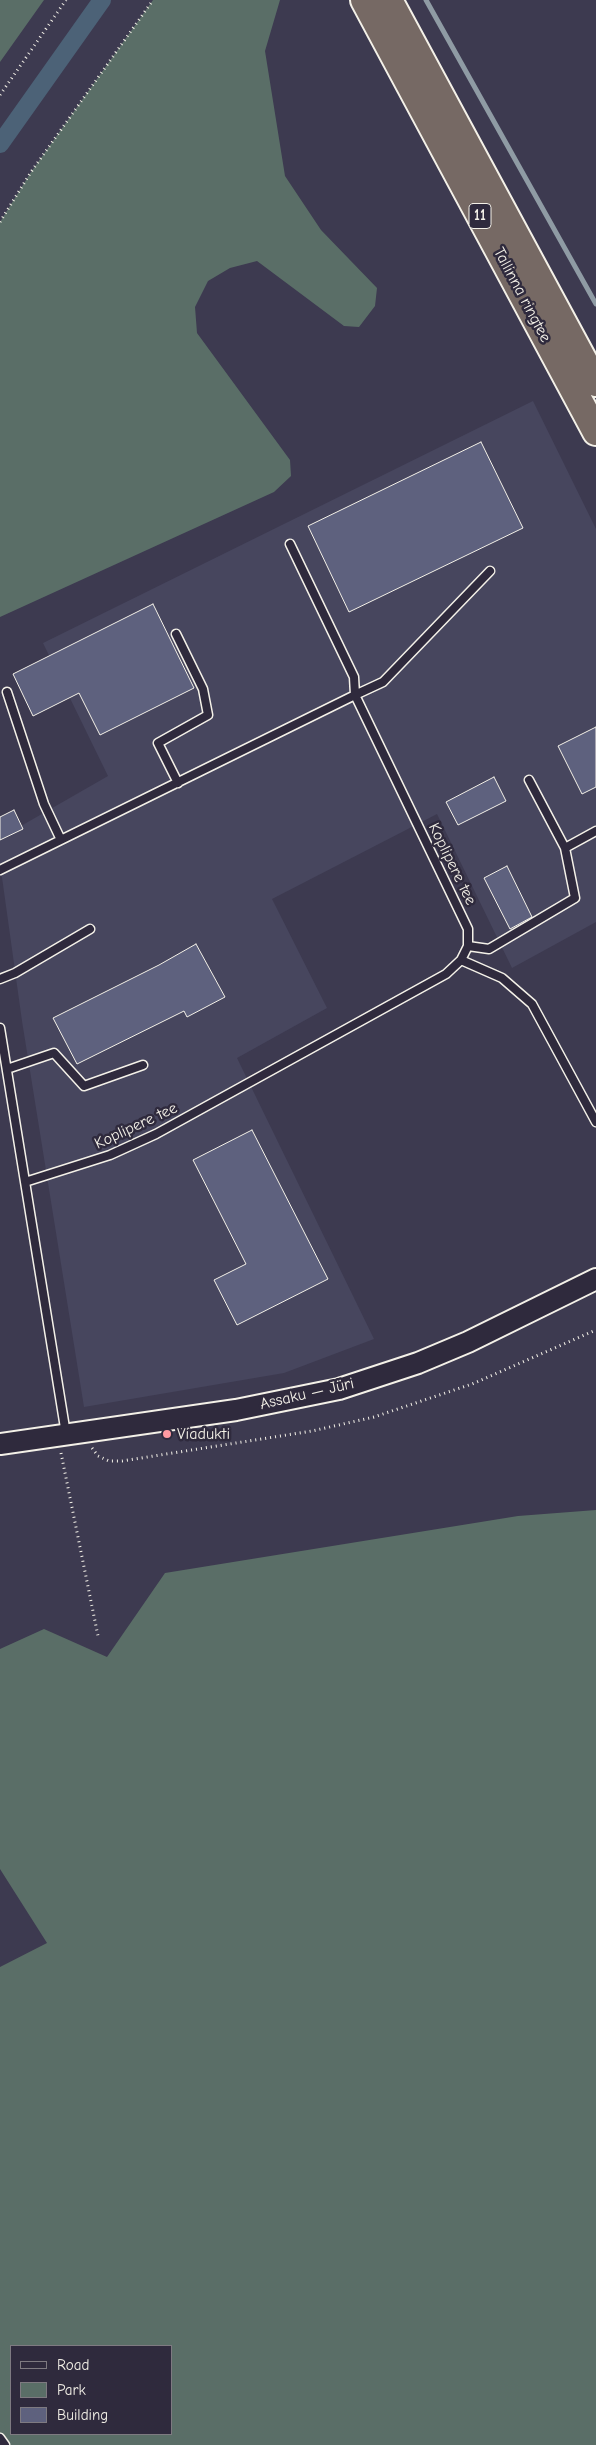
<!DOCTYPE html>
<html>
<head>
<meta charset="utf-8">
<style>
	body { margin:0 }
	#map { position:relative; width:596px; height:2445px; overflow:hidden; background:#3d3a50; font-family:"Comic Neue",sans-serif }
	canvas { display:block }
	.legend { position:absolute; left:10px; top:2345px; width:162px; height:90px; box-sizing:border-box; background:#2f2a3d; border:1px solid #7e7a81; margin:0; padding:6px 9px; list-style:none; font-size:15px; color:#f4f1e8 }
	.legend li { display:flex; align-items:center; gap:10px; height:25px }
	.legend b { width:25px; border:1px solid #7e7a81 }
</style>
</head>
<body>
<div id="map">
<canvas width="596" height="2445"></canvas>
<ul class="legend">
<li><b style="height:6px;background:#2f2a3d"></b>Road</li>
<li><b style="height:14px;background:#5a6e67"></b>Park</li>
<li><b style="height:14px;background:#5e617e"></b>Building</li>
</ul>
</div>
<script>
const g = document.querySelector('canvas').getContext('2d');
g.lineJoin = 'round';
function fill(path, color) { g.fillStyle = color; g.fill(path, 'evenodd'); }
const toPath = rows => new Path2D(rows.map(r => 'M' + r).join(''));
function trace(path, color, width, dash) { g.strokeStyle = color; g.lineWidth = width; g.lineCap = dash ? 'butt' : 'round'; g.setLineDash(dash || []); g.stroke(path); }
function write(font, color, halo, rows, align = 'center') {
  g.font = font + ' "Comic Neue",sans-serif'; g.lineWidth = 5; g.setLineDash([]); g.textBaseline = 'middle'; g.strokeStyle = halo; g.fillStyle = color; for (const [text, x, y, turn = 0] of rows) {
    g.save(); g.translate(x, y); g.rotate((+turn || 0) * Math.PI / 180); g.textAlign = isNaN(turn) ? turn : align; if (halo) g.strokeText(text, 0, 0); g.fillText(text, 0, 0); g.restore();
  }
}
const built = toPath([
	[533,401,596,529,596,922,512,968,437,814,272,899,327,1008,237,1058,374,1339,284,1373,84,1407,22,1021,0,863,0,838,108,776,43,643]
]);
const green = toPath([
	[0,0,44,0,0,62],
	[153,0,280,0,265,51,285,176,321,230,377,288,375,306,359,327,344,326,257,261,230,268,208,281,195,307,197,333,290,460,291,476,274,492,0,617,0,222,31,172],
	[596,1510,596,2445,0,2445,0,1967,47,1943,0,1869,0,1649,44,1629,107,1657,165,1573,518,1516],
	[11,2346,171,2346,171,2434,11,2434]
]);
const stream = toPath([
	[426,0,596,304]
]);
const canal = toPath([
	[0,144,102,0]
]);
const building = toPath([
	[481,442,523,528,349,612,308,526,481,442],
	[153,604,194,688,100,735,79,693,33,716,13,674,153,604],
	[596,727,596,787,582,794,558,746,596,727],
	[494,777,506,801,458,825,446,802,494,777],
	[14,810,23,829,0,840,0,817,14,810],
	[507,866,532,917,510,929,484,878,507,866],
	[196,944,225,997,187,1017,184,1011,77,1064,53,1018,159,965,196,944],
	[252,1130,328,1279,237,1325,214,1280,246,1264,193,1160,252,1130]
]);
const path = toPath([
	[0,95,66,0],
	[0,222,31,172,153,0],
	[92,1448,98,1456,109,1461,122,1461,312,1431,374,1417,472,1384,596,1330],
	[61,1453,98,1636]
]);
const service = toPath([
	[290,544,354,677,355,695,383,682,490,571],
	[176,634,203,689,208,715,158,743,178,783],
	[7,692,44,804,61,840],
	[529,780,565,848],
	[0,870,355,695,468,929,468,946,461,960,446,974,156,1134,110,1155,25,1182],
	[468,946,489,949,575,898,565,848,596,831],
	[461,960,502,978,532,1004,596,1122],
	[0,979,15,973,90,929],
	[0,1028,66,1434],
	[7,1069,54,1053,84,1086,143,1065],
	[0,2438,5,2445]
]);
const tertiary = toPath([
	[0,1444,236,1410,339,1389,418,1363,468,1342,596,1279]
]);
const trunk = toPath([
	[364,0,596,432],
	[389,0,596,383]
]);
const markers = [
	[167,1434,5,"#ff9aa2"]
];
const shields = [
	[480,216,22]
];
const shieldNames = [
	["11",480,216]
];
const streetNames = [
	["Tallinna ringtee",522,295,62],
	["Koplipere tee",452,864,64],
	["Koplipere tee",136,1126,-25],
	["Assaku — Jüri",307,1394,-13]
];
const poiNames = [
	["Viadukti",177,1434]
];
fill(built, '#47465e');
fill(green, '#5a6e67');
trace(stream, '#8f9ba4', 5);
trace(canal, '#4c6277', 18);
fill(building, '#5e617e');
trace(building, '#f4f1e8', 1);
trace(service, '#f4f1e8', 11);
trace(tertiary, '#f4f1e8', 24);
trace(trunk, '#f4f1e8', 30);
trace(path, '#f4f1e8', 3, [1, 4]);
trace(service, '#2f2a3d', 8);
trace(tertiary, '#2f2a3d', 20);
trace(trunk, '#766964', 26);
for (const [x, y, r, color] of markers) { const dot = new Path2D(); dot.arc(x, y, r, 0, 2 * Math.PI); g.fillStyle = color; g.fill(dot); trace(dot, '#2f2a3d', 2); }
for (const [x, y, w] of shields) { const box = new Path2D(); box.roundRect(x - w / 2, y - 12.5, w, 25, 4); g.fillStyle = '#2f2a3d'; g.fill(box); trace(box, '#f4f1e8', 1); }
write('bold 15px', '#f4f1e8', null, shieldNames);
write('16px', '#f4f1e8', '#2f2a3d', streetNames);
write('16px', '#f4f1e8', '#2f2a3d', poiNames, 'left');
</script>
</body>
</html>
